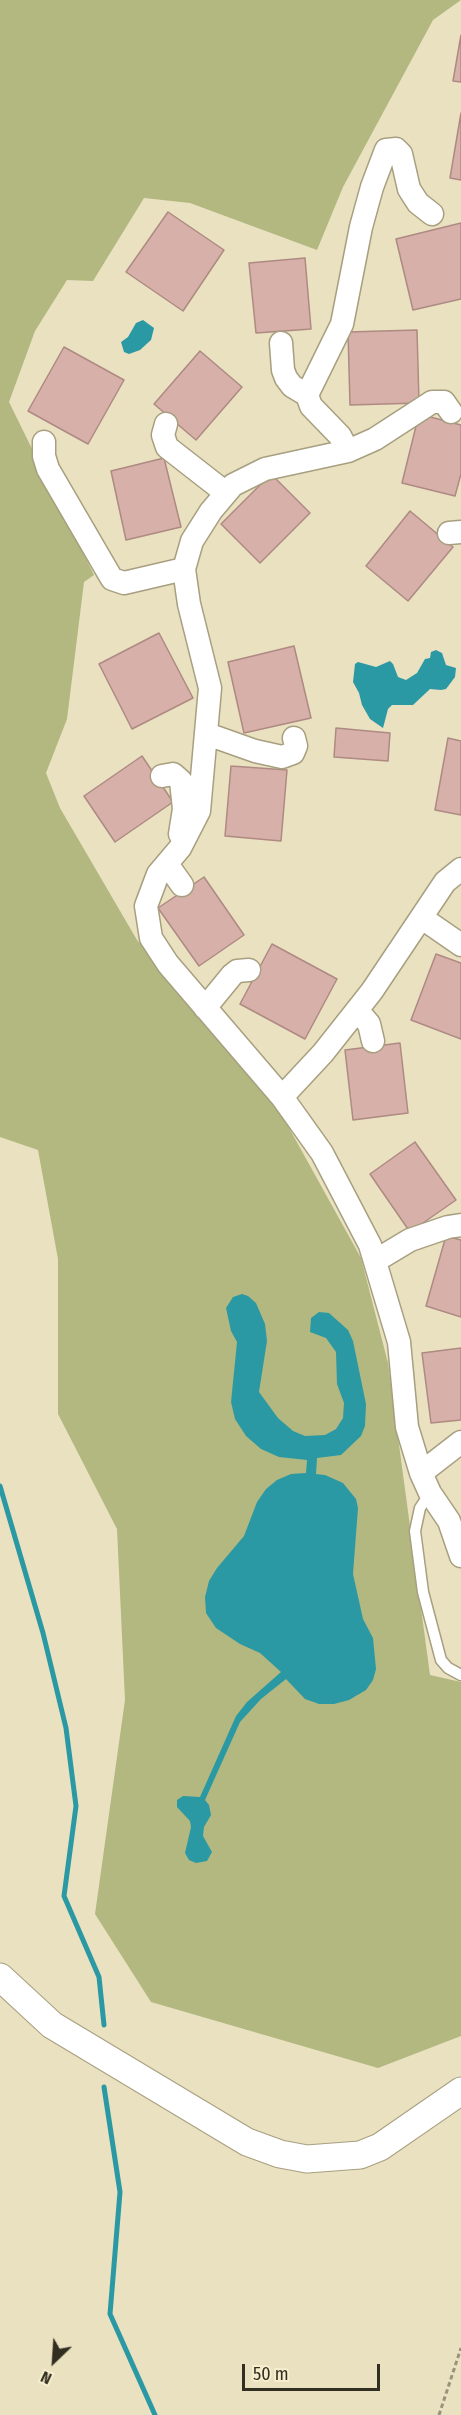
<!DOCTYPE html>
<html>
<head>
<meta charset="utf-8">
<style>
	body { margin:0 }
	#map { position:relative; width:461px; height:2415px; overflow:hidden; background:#e9e1c0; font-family:"Fira Sans Condensed",sans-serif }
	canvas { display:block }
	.north { position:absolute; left:24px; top:2331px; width:60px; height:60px; -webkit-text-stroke:4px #f6eecc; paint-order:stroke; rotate:205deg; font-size:16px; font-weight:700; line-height:24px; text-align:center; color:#322f22 }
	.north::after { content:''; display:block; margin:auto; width:21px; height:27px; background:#322f22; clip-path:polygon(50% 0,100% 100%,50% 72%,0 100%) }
	.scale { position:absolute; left:242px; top:2364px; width:138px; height:27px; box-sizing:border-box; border:3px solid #322f22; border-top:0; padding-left:8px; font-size:18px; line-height:21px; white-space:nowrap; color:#322f22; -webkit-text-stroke:4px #f6eecc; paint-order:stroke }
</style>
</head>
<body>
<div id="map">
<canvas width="461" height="2415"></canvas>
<div class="north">N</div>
<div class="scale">50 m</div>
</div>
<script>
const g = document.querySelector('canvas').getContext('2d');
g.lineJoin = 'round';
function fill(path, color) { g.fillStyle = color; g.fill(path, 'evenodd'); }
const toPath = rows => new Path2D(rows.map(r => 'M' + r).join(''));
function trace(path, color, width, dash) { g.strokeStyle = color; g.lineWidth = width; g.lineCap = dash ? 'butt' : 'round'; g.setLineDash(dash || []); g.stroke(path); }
const green = toPath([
	[0,0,461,0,433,20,343,187,317,250,190,203,144,198,93,281,67,280,35,331,9,402,94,575,84,582,67,719,46,773,60,808,137,940,278,1108,361,1258,388,1363,430,1675,461,1682,461,2036,378,2068,151,2002,95,1914,125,1700,117,1529,58,1414,58,1259,38,1150,0,1137]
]);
const water = toPath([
	[143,320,154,328,151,340,140,350,129,354,124,352,121,342,128,337,136,323],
	[436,650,442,653,446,665,456,668,455,677,446,689,441,690,430,689,413,705,392,705,388,709,383,728,370,719,362,705,359,693,353,682,355,664,358,662,376,667,390,661,393,664,398,677,406,680,417,673,425,659,430,658,431,652],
	[242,1294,248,1296,256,1303,265,1324,267,1341,259,1392,278,1418,293,1431,305,1436,325,1435,336,1429,343,1418,344,1403,337,1384,336,1352,326,1338,310,1332,311,1318,319,1312,329,1313,348,1330,353,1341,366,1404,365,1426,361,1436,341,1455,317,1458,316,1474,325,1475,343,1483,356,1499,358,1508,353,1574,363,1619,373,1638,376,1669,373,1680,366,1690,349,1700,334,1704,319,1704,305,1699,286,1679,261,1699,240,1722,205,1800,209,1805,211,1815,204,1827,203,1836,212,1852,207,1861,196,1863,189,1860,185,1853,191,1827,190,1821,177,1807,177,1800,183,1796,200,1797,236,1716,247,1702,281,1672,260,1653,240,1644,216,1628,206,1613,205,1597,209,1581,217,1568,244,1536,257,1502,266,1489,277,1480,291,1474,306,1473,307,1460,279,1457,261,1449,246,1436,235,1419,231,1402,237,1342,231,1331,226,1308,233,1297]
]);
const stream = toPath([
	[0,1486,43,1633,66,1728,76,1806,64,1896,99,1977,104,2025],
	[104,2087,120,2192,110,2314,155,2415]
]);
const building = toPath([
	[461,35,461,82,453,81,461,35],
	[461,113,461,180,450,178,461,113],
	[168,212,224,250,183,311,126,272,168,212],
	[461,223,461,299,413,310,396,239,461,223],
	[305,258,311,329,256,333,249,263,305,258],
	[417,330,419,403,350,405,348,332,417,330],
	[64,347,124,380,88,444,28,411,64,347],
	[200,351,242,387,196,440,154,404,200,351],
	[419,414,461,425,461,474,455,496,402,483,419,414],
	[164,458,181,527,126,540,111,471,164,458],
	[271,474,310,513,260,563,221,524,271,474],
	[410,511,453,547,408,601,366,566,410,511],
	[159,633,193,698,132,729,99,664,159,633],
	[294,646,311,718,244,733,228,662,294,646],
	[336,728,390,733,388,761,334,757,336,728],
	[448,738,461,741,461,815,435,810,448,738],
	[142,756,173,802,115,842,84,796,142,756],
	[231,766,287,770,281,841,225,836,231,766],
	[204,877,244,935,199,966,158,908,204,877],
	[272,944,337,979,305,1039,240,1004,272,944],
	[436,954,461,963,461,1039,411,1020,436,954],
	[400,1043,408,1113,353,1120,345,1050,400,1043],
	[415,1142,456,1200,410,1232,370,1174,415,1142],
	[446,1236,461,1240,461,1317,426,1306,446,1236],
	[461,1348,461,1420,431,1423,422,1353,461,1348]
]);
const path = toPath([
	[439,2415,461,2348]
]);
const service = toPath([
	[430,1493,420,1508,415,1531,423,1592,441,1660,448,1668,461,1675]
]);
const minor = toPath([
	[281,343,283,370,286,378,292,386,307,395],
	[451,412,444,402,432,402,375,439,348,451,265,469,233,485,211,511,192,541,184,569,189,604,210,688,199,811,180,848,158,874,146,906,151,938,168,964,282,1097,322,1153,370,1245,399,1342,407,1427,421,1473,430,1493,449,1521,461,1556],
	[166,424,163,435,167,447,226,493],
	[44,442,44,456,48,469,112,579,124,583,184,569],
	[348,451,340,436,311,406,307,395,342,324,361,227,372,187,386,150,396,149,401,154,409,189,418,203,432,214],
	[449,533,461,532],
	[207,734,255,751,282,757,293,753,296,746,294,738],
	[162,776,173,774,181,781,184,809,180,834],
	[167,864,182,885],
	[422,918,461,945],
	[205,1008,232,975,237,971,249,970],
	[355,1014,363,1017,369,1024,373,1041],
	[282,1097,323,1053,372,991,445,882,461,869],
	[375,1261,410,1240,448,1227,461,1225],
	[421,1473,461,1442]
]);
const tertiary = toPath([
	[0,1977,52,2025,247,2142,280,2154,307,2159,360,2155,380,2147,461,2091]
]);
fill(green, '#b2b87f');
fill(water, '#2b99a4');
trace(stream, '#2b99a4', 5);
fill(building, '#d6b0a9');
trace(building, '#ae8a83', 1.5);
trace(service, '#a79f7f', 13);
trace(minor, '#a79f7f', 25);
trace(tertiary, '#a79f7f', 29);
trace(path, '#98937a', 3, [4.5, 3]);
trace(service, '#fff', 10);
trace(minor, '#fff', 22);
trace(tertiary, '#fff', 27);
</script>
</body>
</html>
